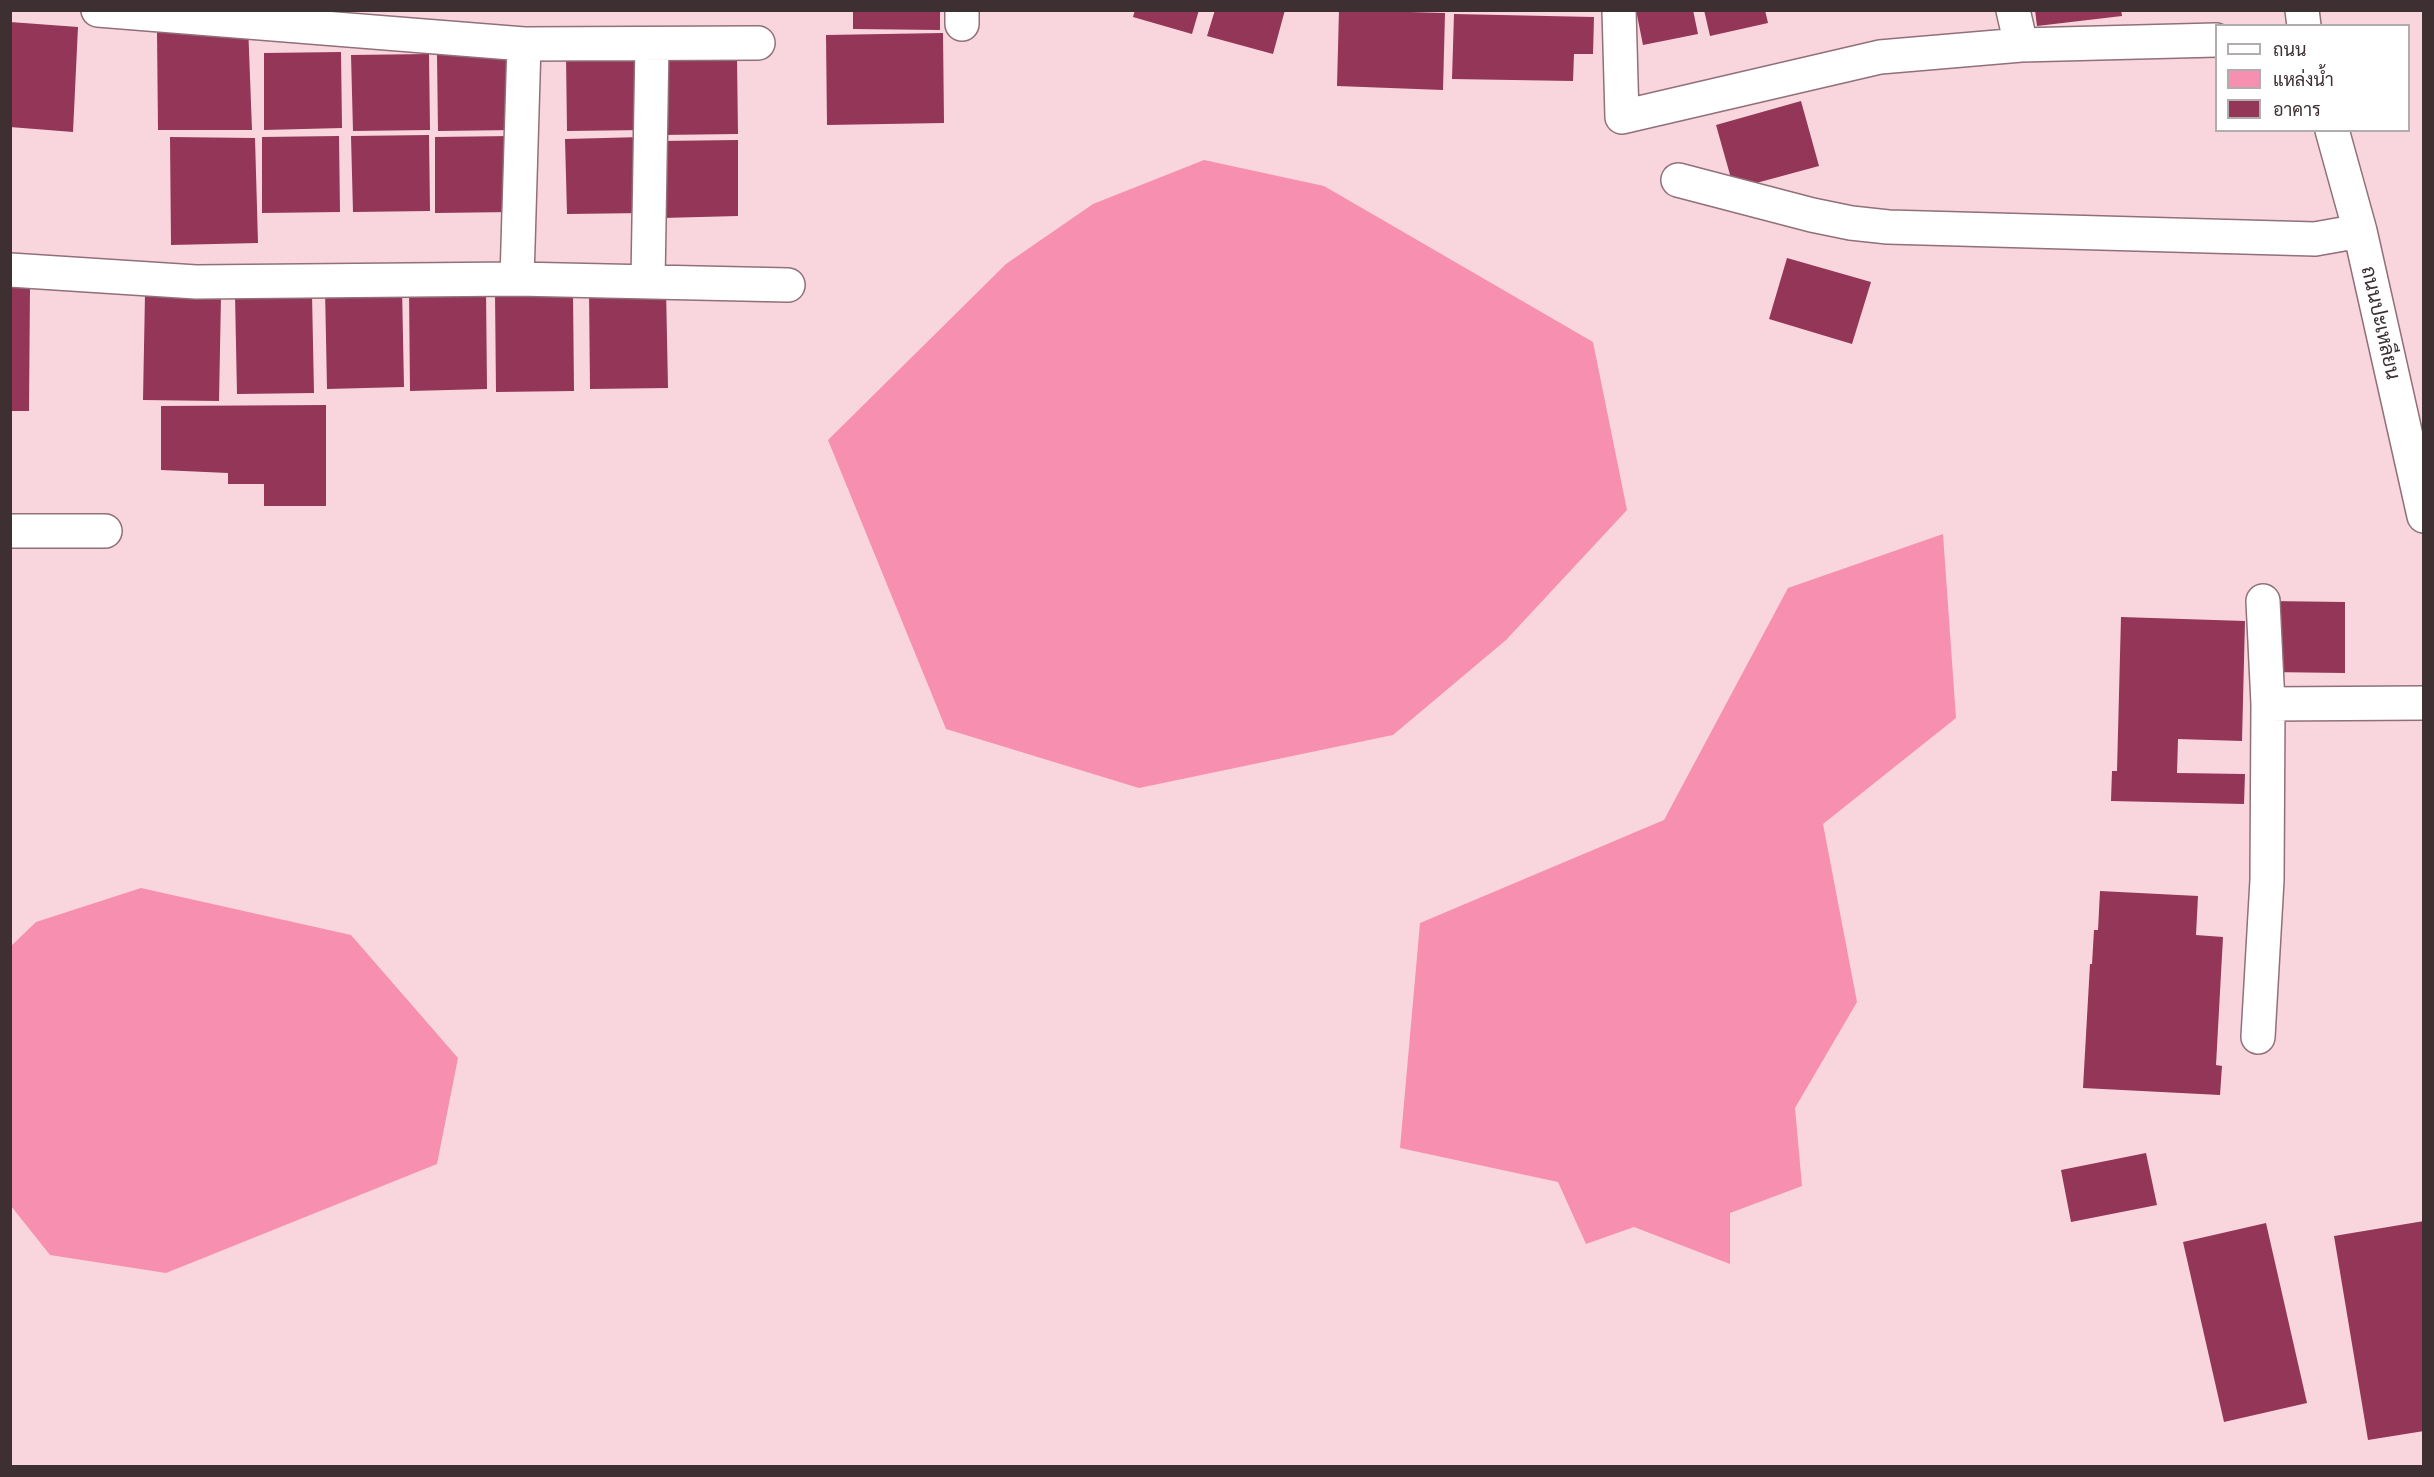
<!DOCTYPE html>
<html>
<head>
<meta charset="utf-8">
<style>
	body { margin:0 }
	#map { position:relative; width:2434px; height:1477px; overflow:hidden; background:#f9d5de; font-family:"Zilla Slab",Sarabun,serif }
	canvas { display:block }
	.frame { position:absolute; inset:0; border:12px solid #3d2f32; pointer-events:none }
	.legend { position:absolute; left:2215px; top:24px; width:195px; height:108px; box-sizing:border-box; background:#fff; border:2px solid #b1acad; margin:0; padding:8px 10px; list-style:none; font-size:18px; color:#3d2f32 }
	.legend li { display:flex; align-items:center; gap:12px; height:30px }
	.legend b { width:30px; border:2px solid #b1acad }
</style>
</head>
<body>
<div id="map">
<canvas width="2434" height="1477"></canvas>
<div class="frame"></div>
<ul class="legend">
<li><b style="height:8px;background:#fff"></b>ถนน</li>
<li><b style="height:16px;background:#f790b0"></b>แหล่งน้ำ</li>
<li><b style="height:16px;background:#933658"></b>อาคาร</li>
</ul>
</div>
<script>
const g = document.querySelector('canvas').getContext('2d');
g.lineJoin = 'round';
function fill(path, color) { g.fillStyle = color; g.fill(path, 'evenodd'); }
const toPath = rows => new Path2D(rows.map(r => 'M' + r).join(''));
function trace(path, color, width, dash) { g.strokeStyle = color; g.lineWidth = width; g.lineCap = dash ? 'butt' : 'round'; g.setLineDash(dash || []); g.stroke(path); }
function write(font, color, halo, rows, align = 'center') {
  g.font = font + ' "Zilla Slab",Sarabun,serif'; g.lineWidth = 6; g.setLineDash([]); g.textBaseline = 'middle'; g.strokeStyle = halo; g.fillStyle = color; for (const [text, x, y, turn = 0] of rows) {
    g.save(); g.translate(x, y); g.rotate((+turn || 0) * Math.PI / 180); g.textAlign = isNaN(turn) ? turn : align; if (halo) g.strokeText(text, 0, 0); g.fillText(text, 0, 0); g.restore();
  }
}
const water = toPath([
	[1204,160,1324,186,1593,342,1627,510,1506,640,1393,735,1139,788,946,729,828,440,1006,264,1093,204],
	[1943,534,1956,718,1823,824,1857,1002,1795,1108,1802,1186,1730,1213,1730,1264,1634,1227,1586,1244,1558,1182,1400,1148,1420,923,1664,820,1788,588],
	[141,888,351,935,458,1058,437,1164,166,1273,50,1255,11,1206,11,946,36,922]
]);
const building = toPath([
	[853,10,940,10,940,30,853,29],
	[1135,10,1199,10,1192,34,1133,17],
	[1215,10,1285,10,1273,54,1207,36],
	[1339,10,1445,13,1443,90,1337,86],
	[1636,10,1693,10,1698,34,1643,45],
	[1704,10,1765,10,1768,23,1710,36],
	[2035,10,2121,10,2122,16,2037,26],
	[1454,14,1594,17,1593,54,1574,54,1573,81,1452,79],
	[10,22,78,27,73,132,10,127],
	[248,24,252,130,158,130,157,31,175,28],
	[943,33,944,123,827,125,826,35],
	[341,52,342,128,264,130,264,53],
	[644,53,645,130,567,131,566,54],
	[429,54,430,130,353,131,351,55],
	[514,54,515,130,438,131,437,55],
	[737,58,738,134,660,135,659,60],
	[1801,101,1819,166,1734,189,1716,125],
	[429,135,430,211,353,212,351,136],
	[339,136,340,212,262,213,262,137],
	[512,136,513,212,435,213,435,137],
	[170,137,255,138,258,243,171,245],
	[643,137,644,213,567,214,565,139],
	[738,140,738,216,662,218,660,141],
	[1787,258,1871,282,1852,344,1769,319],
	[10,285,30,286,29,411,10,411],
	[402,287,404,387,327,389,325,288],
	[666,288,668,388,590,389,589,290],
	[486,289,487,389,410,391,409,290],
	[573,292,574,391,496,392,495,293],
	[145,294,221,296,219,401,143,400],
	[312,294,314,393,237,394,235,295],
	[326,405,326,506,264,506,264,484,228,484,228,473,161,470,161,406],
	[2269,601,2345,602,2345,673,2268,672],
	[2121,617,2245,621,2242,741,2178,739,2177,773,2245,774,2244,804,2111,801,2112,771,2117,771],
	[2100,891,2198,896,2196,935,2223,937,2216,1065,2222,1066,2220,1095,2083,1088,2090,964,2092,964,2094,930,2098,930],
	[2146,1153,2157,1205,2071,1222,2061,1170],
	[2424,1221,2424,1431,2368,1440,2334,1236],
	[2266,1223,2307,1403,2224,1422,2183,1242]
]);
const minor = toPath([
	[98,10,524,44,758,43],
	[1619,10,1622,117,1880,57,2021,45,2216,40],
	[2013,10,2021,45],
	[2302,10,2304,26],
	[962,24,962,10],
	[2332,130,2360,231,2424,516],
	[1678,180,1812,215,1851,223,1888,227,2315,239,2360,231],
	[10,270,196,282,517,279,788,285],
	[517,279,524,44],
	[648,281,652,44],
	[10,531,105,531],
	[2268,704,2424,703],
	[2258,1037,2267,880,2268,704,2263,601]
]);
const streetNames = [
	["ถนนปะเหลียน",2380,323,77]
];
fill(water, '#f790b0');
fill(building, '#933658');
trace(minor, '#907079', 36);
trace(minor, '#fff', 33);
write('20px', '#3d2f32', '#fff', streetNames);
</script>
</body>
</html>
